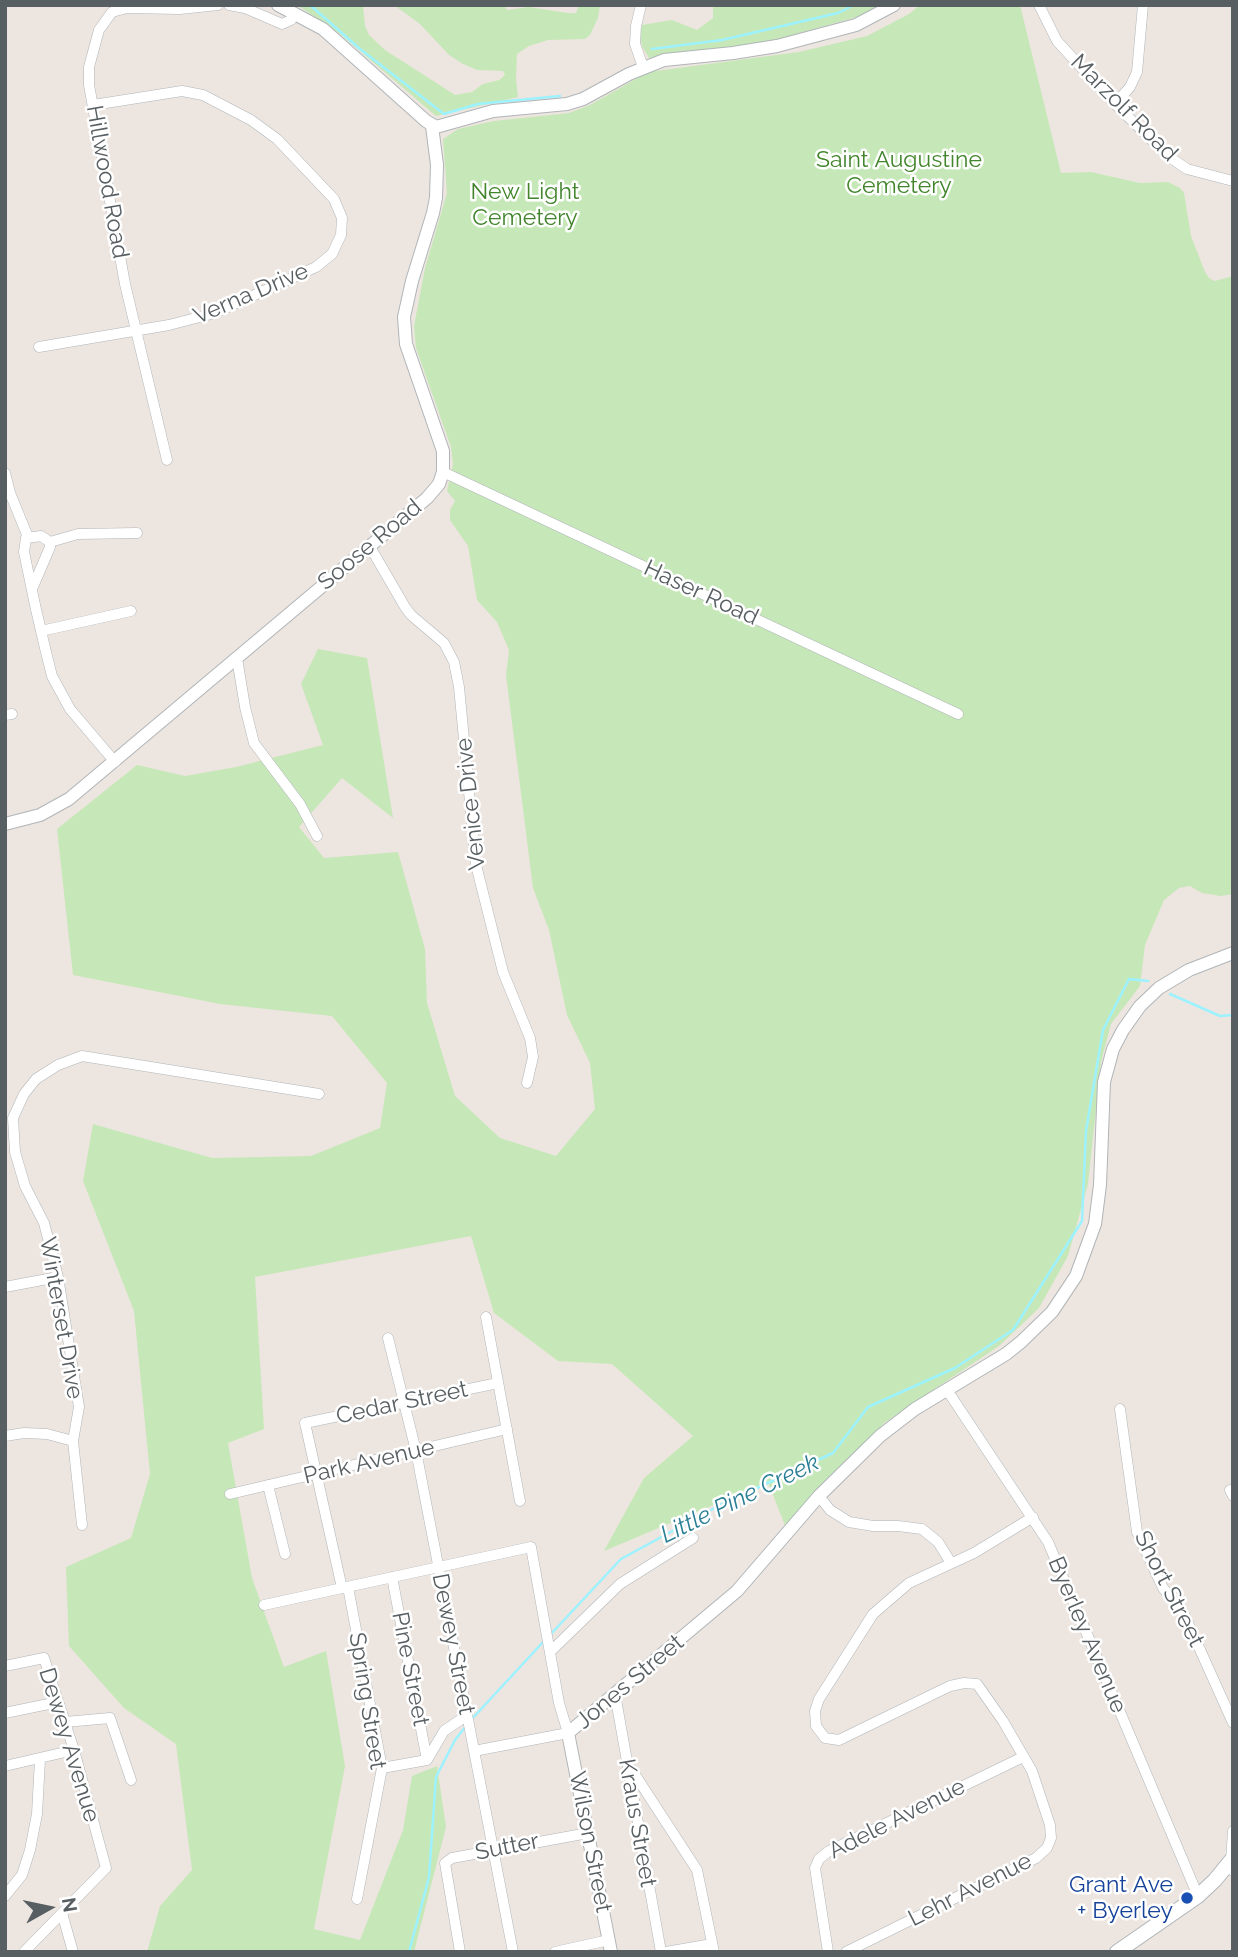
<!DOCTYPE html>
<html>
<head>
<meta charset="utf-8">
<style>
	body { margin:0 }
	#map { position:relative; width:1238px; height:1957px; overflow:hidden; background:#ede5df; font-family:Raleway,sans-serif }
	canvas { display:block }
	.frame { position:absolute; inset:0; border:7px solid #585f62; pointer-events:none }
	.north { position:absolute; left:14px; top:1873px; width:70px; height:70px; -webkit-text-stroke:5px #fff; paint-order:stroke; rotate:81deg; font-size:19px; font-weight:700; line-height:28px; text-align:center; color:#585f62 }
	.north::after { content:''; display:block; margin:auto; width:24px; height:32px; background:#585f62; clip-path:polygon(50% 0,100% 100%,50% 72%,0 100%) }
</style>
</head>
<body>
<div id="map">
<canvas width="1238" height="1957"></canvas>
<div class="frame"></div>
<div class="north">N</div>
</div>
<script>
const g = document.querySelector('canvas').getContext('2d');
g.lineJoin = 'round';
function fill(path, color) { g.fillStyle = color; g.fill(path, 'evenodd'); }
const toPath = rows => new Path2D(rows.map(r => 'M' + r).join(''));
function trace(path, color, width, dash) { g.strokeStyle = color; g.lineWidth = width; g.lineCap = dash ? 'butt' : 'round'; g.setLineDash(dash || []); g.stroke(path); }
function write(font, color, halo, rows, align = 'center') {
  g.font = font + ' Raleway,sans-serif'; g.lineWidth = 5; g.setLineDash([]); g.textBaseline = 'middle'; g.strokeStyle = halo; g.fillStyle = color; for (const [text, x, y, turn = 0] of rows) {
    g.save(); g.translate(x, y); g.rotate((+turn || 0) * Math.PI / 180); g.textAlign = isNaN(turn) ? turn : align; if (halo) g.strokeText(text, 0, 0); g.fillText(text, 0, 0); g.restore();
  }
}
const green = toPath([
	[297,5,363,5,365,26,369,35,385,50,455,95,472,92,483,84,499,80,505,75,503,71,477,70,463,64,449,55,420,24,394,5,504,5,507,10,529,7,568,13,576,13,579,5,600,5,598,18,590,35,585,39,548,40,529,46,517,54,516,79,518,97,436,116,340,34],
	[713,5,882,5,871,13,757,45,684,52,649,58,642,46,640,35,642,25,672,20,697,30,713,18],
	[920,5,1020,5,1061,173,1091,172,1140,183,1168,182,1180,188,1184,193,1191,236,1205,272,1209,278,1215,281,1233,276,1233,894,1221,896,1202,893,1190,886,1179,888,1164,900,1145,945,1140,986,1111,1024,1101,1062,1088,1184,1068,1256,1039,1308,999,1346,884,1423,786,1528,768,1482,604,1551,644,1478,693,1436,612,1364,558,1361,494,1313,471,1236,255,1277,264,1429,228,1443,252,1578,284,1667,326,1651,345,1766,314,1929,360,1940,403,1830,412,1776,437,1766,446,1827,414,1952,147,1952,160,1906,192,1870,176,1744,124,1708,69,1646,66,1567,131,1538,150,1474,134,1311,83,1181,93,1124,212,1158,311,1156,380,1128,387,1083,332,1016,220,1004,73,975,57,829,137,765,185,776,236,767,323,745,301,684,318,649,367,658,393,818,342,778,299,827,324,858,398,852,425,949,427,1003,455,1096,500,1138,556,1156,595,1109,590,1063,567,1015,549,930,533,888,506,675,509,650,497,622,477,600,468,546,450,520,450,510,455,501,447,491,453,464,451,447,416,348,414,326,425,268,447,193,443,139,458,129,494,121,569,113,590,105,648,72,799,52,867,36,909,14]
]);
const stream = toPath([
	[310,5,360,49,444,114,478,104,560,96],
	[652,49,722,40,838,13,854,5],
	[1170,994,1220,1016,1233,1015],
	[549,1636,621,1559,722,1504,833,1453,868,1407,955,1368,1013,1330,1082,1221,1086,1131,1103,1030,1129,979,1148,981],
	[470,1721,544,1641],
	[409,1952,429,1877,436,1777,455,1740,466,1726]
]);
const minor = toPath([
	[229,5,245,8,282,24,291,20,295,13],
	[641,5,636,26,635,44,643,67],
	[1039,5,1057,41,1115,104,1168,156,1187,169,1233,181],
	[1115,104,1130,87,1137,72,1143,5],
	[39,347,169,325,215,313,316,267,332,254,341,235,342,218,334,199,277,139,251,120,203,95,182,91,93,105],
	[167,460,125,284,89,85,89,67,99,30,112,12,127,8,180,9,218,5],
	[443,472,958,714],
	[5,473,10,493,28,537],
	[50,542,78,534,137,533],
	[369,545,405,607,411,615,444,643,454,662,459,687,476,865,503,972,530,1038,533,1057,527,1083],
	[32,589,50,547,50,542,41,536,26,538,24,552,29,576,35,605,45,648,52,676,70,709,115,762],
	[41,631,131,611],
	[237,658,245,707,254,743,300,804,317,836],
	[5,715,12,714],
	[5,1287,58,1277],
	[486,1317,520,1501],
	[388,1338,416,1451,513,1952],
	[947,1390,1048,1542,1198,1896],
	[1120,1409,1137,1532,1163,1588,1184,1614,1233,1723],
	[5,1436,24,1433,47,1434,73,1441],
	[268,1485,285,1554],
	[1230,1490,1233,1496],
	[230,1494,507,1429],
	[819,1496,830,1510,849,1522,873,1526,898,1526,922,1529,938,1542,951,1563],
	[82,1525,73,1441,79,1407,58,1277,44,1223,25,1186,15,1152,13,1118,24,1094,36,1079,58,1065,82,1056,319,1094],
	[392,1577,427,1760],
	[348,1587,382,1768,357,1899],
	[342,1588,305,1423,498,1383],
	[264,1605,531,1547,559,1703,568,1733,474,1751],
	[550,1652,620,1584,693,1538],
	[5,1666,44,1658,74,1750,106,1868,24,1952],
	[615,1694,661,1952],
	[5,1713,58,1702],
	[65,1722,110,1718,131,1780],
	[628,1764,697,1870,714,1952],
	[5,1766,74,1750],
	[382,1768,427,1760,444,1731,466,1716],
	[1233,1831,1231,1861,1233,1871],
	[5,1896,22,1875,30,1850,37,1814,40,1760],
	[62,1913,73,1952],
	[460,1952,445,1863,452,1858,588,1833],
	[555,1952,609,1940],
	[666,1952,712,1944],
	[828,1952,815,1868,819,1859,829,1851,1023,1757],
	[846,1952,1036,1858,1047,1848,1051,1838,1050,1825,1032,1771,1003,1721,977,1684,964,1683,950,1686,839,1740,825,1738,816,1726,815,1711,819,1699,873,1614,909,1583,974,1553,1033,1517]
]);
const tertiary = toPath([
	[278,5,323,29,426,121,436,127,493,111,567,104,583,99,629,74,664,60,733,53,777,46,856,25,894,5],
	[5,824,40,815,69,799,427,498,439,484,443,472,443,451,406,344,404,317,412,281,433,213,436,198,437,165,432,126],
	[611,1952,568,1733,737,1591,819,1496,880,1436,915,1409,1006,1354,1021,1342,1052,1312,1076,1276,1095,1224,1100,1185,1104,1082,1113,1049,1123,1030,1140,1006,1159,988,1189,970,1233,953]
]);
const secondary = toPath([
	[1117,1952,1198,1896,1215,1880,1233,1858]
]);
const markers = [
	[1187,1898,7,"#1a4fb4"]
];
const streetNames = [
	["Marzolf Road",1124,108,45],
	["Hillwood Road",107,182,80],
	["Verna Drive",251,294,-23],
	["Soose Road",370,545,-40],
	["Haser Road",701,593,25],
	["Venice Drive",471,804,-96],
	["Winterset Drive",61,1318,80],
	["Cedar Street",402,1403,-12],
	["Park Avenue",369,1462,-13],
	["Short Street",1169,1589,63],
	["Byerley Avenue",1087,1635,67],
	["Dewey Street",453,1644,79],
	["Pine Street",410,1669,79],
	["Jones Street",630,1682,-40],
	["Spring Street",367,1701,81],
	["Dewey Avenue",69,1745,73],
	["Adele Avenue",897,1819,-27],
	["Kraus Street",637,1823,80],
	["Wilson Street",590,1842,79],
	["Sutter",507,1847,-11],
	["Lehr Avenue",970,1890,-27]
];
const parkNames = [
	["Saint Augustine",899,160],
	["Cemetery",899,186],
	["New Light",525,192],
	["Cemetery",525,218]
];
const transitNames = [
	["Grant Ave",1173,1885],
	["+ Byerley",1173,1911]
];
const waterNames = [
	["Little Pine Creek",740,1499,-26]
];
fill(green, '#c6e8b8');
trace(stream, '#9df2ff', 2.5);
trace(minor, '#b0b5b8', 11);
trace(tertiary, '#b0b5b8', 14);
trace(secondary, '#afb6b9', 16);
trace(minor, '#fff', 10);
trace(tertiary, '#fff', 12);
trace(secondary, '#fff', 14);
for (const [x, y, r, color] of markers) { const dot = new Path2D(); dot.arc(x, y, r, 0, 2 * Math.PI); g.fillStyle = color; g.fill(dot); trace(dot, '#fff', 2.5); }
write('23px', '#585f62', '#fff', streetNames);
write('23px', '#42852c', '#fff', parkNames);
write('23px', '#164399', '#fff', transitNames, 'right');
write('italic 24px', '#2a7e95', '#fff', waterNames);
</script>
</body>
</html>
